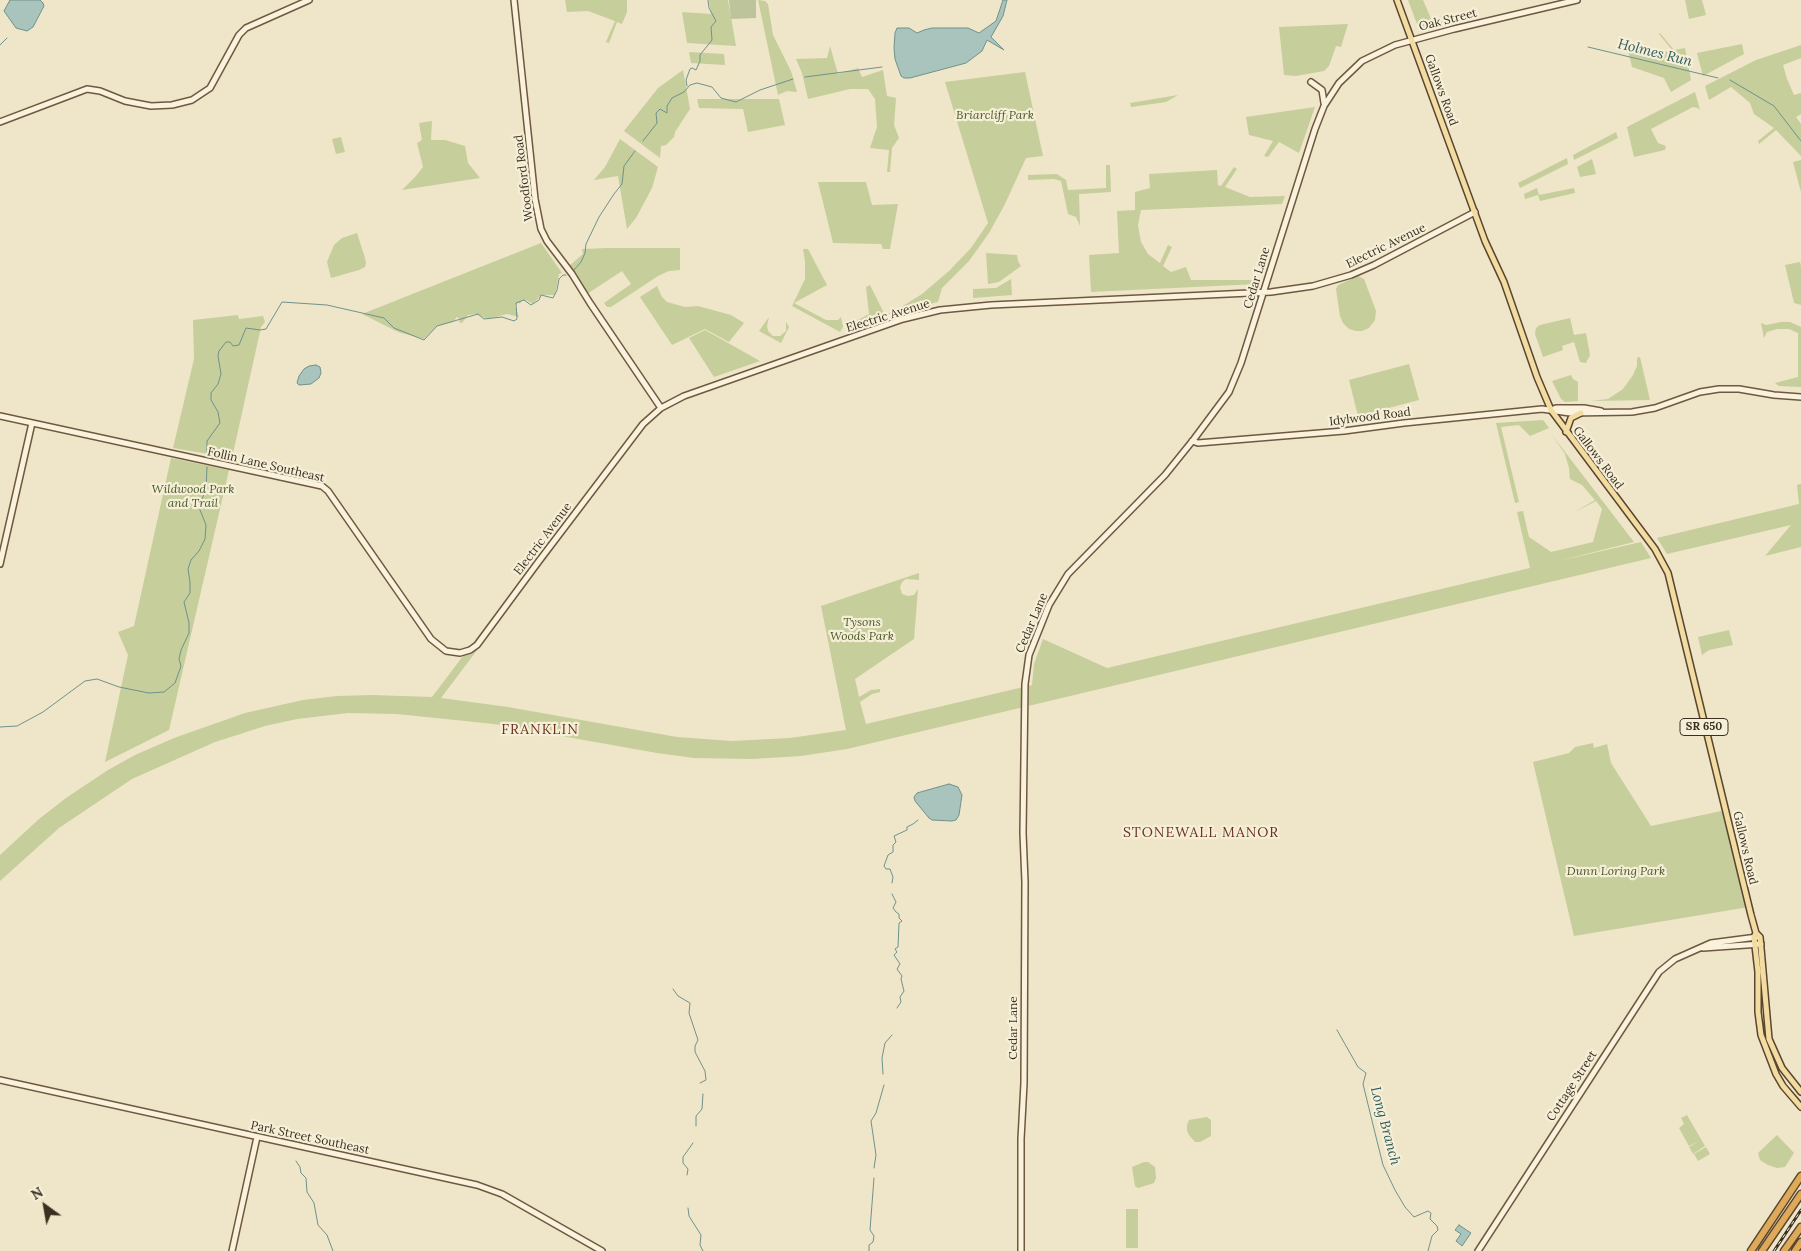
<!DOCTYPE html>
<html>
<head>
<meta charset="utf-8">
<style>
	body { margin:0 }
	#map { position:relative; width:1801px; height:1251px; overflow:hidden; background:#efe5c8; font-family:Lora,serif }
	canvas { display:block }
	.north { position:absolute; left:20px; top:1181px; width:50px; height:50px; -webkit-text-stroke:4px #f6efd8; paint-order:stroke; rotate:328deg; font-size:14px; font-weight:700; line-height:20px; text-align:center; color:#3c2f20 }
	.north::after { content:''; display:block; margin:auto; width:18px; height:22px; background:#3c2f20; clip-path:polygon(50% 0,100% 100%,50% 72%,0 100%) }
</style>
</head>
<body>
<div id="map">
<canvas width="1801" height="1251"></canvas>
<div class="north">N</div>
</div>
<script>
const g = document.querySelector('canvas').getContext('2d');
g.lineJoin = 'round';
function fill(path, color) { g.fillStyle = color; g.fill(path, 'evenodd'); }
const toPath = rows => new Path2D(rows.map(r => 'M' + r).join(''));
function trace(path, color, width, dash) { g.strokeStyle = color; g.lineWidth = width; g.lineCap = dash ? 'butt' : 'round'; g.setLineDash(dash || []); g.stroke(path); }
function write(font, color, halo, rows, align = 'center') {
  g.font = font + ' Lora,serif'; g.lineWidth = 4.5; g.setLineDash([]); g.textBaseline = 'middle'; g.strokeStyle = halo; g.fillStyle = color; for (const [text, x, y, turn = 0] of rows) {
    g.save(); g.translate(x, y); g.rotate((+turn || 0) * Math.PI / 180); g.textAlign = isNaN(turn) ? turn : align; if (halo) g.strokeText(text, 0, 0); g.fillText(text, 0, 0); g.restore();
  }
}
const green = toPath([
	[565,0,627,0,627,12,622,24,617,22,609,43,606,42,615,21,588,11,567,12],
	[709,0,728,0,736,46,687,43,682,12,711,14],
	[758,0,765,1,768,4,773,35,791,71,797,92,787,91,778,95],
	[1408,0,1423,0,1432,21,1446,14,1447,20,1444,24,1423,29,1417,24],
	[1685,0,1702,0,1706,15,1689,19],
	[1348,24,1341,47,1336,46,1329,66,1324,71,1296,76,1284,75,1279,27],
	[1660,33,1674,50,1685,48,1691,80,1671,92,1664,78,1632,67,1627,46,1653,55,1672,50,1659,34],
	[1742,44,1744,54,1703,76,1697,53],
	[1801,45,1801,58,1783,65,1787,79,1794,95,1801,93,1801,114,1796,117,1801,124,1801,156,1776,130,1759,144,1758,141,1774,128,1754,114,1750,103,1731,87,1709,100,1705,86,1756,60],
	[830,46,838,74,858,68,862,77,883,70,887,96,896,98,894,125,899,138,892,148,890,172,887,172,889,150,870,148,877,127,875,99,868,89,850,89,808,99,802,73,796,59,827,58],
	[689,52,724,54,725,65,691,63],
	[683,70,690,109,675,132,674,137,666,145,661,146,660,158,624,131,658,88],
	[1025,72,1043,156,1026,158,1005,204,989,233,969,261,942,288,938,302,885,315,859,325,855,325,852,323,869,314,866,287,870,285,885,315,898,309,922,294,949,271,971,248,988,223,945,82],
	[1695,92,1700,110,1698,108,1693,107,1651,129,1658,143,1666,146,1665,150,1634,157,1627,127],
	[1178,95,1166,102,1131,107,1130,103],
	[697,99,779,99,785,125,748,132,743,109,699,108],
	[1315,107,1299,153,1279,142,1268,157,1264,156,1273,141,1249,135,1246,117],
	[432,121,431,140,445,140,465,146,468,163,480,178,402,190,416,176,423,167,417,143,422,140,419,123],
	[1616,132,1618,138,1574,160,1573,155],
	[341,137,345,152,336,154,332,139],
	[620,139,658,167,652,188,636,218,627,229,618,176,594,180,605,167],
	[1567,158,1568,164,1520,188,1518,183],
	[1592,159,1596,174,1580,177,1577,167],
	[1801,160,1801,192,1793,162],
	[1106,165,1110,165,1111,192,1079,194,1080,226,1076,217,1068,214,1061,181,1054,179,1028,180,1028,175,1057,174,1066,180,1068,190,1106,188],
	[1234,167,1237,169,1225,187,1250,197,1285,196,1282,204,1141,210,1138,225,1141,242,1148,254,1160,263,1168,245,1172,247,1163,266,1171,272,1186,267,1191,280,1259,280,1257,284,1091,292,1089,255,1119,253,1117,211,1135,210,1135,192,1150,188,1149,174,1217,170,1218,185,1221,186],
	[818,182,866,182,872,205,898,204,890,249,883,249,881,244,833,243],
	[1537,188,1539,195,1574,188,1575,193,1540,201,1538,195,1525,199,1524,194],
	[357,233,365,258,366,263,365,267,359,270,331,278,327,262,334,245,342,238],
	[541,243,562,273,559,274,555,295,541,295,533,304,526,300,521,301,520,304,518,302,515,306,519,317,507,314,488,319,475,314,468,315,462,323,459,322,460,319,457,317,453,322,437,326,424,339,398,332,362,314],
	[607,248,680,248,680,270,669,271,658,276,611,307,607,307,604,303,631,284,622,271,587,294,569,266,583,254,582,249],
	[803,249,808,249,827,285,794,303,826,320,838,320,841,317,843,327,840,332,792,306,805,279,805,261],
	[986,253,1017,255,1018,261,1021,266,999,282,988,284],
	[1800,262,1801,266,1801,305,1794,303,1785,265],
	[1358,276,1364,279,1376,311,1375,320,1369,328,1362,331,1356,331,1349,329,1343,323,1340,316,1336,289,1338,285],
	[1011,279,1012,295,973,298,973,289,996,288],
	[657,286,662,297,667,302,685,307,698,306,731,315,744,323,729,342,705,329,672,345,640,297],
	[238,315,239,319,263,316,265,322,261,327,232,458,173,448,194,359,193,320],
	[769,317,767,326,768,331,773,336,780,336,786,331,786,322,789,327,781,343,759,331],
	[1570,318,1574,335,1586,333,1590,355,1586,363,1580,362,1574,342,1562,346,1563,350,1543,357,1535,334,1536,328,1540,325],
	[1781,322,1790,322,1801,327,1801,387,1779,386,1775,383,1798,377,1798,333,1789,329,1777,329,1767,332,1764,338,1761,323,1766,325],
	[705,330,760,361,714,377,689,338],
	[1640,357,1650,400,1591,401,1608,399,1623,389,1633,375,1637,366,1637,358],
	[1409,364,1419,400,1358,416,1349,380],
	[1571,375,1573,379,1578,382,1578,401,1565,402,1561,399,1552,381],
	[1543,420,1549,428,1530,436,1519,425,1501,427,1519,502,1515,503,1496,423],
	[1552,435,1634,542,1558,561,1641,542,1651,558,847,749,801,756,752,759,694,758,657,753,494,724,397,714,348,713,297,719,265,726,215,742,132,779,59,828,0,881,0,855,39,819,66,798,108,770,135,755,174,738,245,713,303,700,337,696,372,695,432,697,550,541,554,548,441,698,508,707,677,737,732,741,790,738,846,730,821,606,919,573,919,580,906,579,902,582,900,587,902,594,908,596,914,595,918,589,914,639,855,679,859,697,871,690,880,689,880,692,872,694,860,702,866,724,1032,685,1034,664,1043,639,1107,668,1530,568,1517,512,1523,511,1529,537,1551,552,1593,542,1602,509,1596,501,1573,513,1595,500,1582,485,1570,479,1569,468,1565,454],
	[171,458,229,470,169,730,105,762,128,655,118,632,134,626],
	[1801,484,1801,547,1765,556,1791,525,1667,554,1657,538,1799,504,1797,485],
	[1729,630,1733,645,1709,650,1702,655,1698,637],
	[1593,743,1594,748,1607,744,1611,763,1651,826,1726,810,1749,907,1574,936,1533,762,1569,753,1575,747],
	[1687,1115,1705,1146,1693,1154,1689,1147,1699,1141,1689,1146,1679,1128,1684,1124,1681,1118],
	[1207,1117,1211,1120,1211,1136,1200,1142,1195,1142,1189,1135,1187,1131,1187,1125,1189,1120],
	[1777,1135,1794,1153,1785,1167,1777,1168,1768,1165,1760,1160,1758,1153],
	[1706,1147,1710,1154,1698,1161,1694,1154],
	[1144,1162,1148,1162,1155,1167,1156,1178,1154,1183,1138,1188,1135,1186,1132,1167],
	[1126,1209,1138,1209,1138,1248,1126,1248]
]);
const cemetery = toPath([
	[729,0,756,0,756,18,731,19]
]);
const water = toPath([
	[10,0,40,0,43,3,44,6,33,27,27,31,16,28,4,11,10,0],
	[1003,0,1007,0,1003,16,991,37,1004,50,987,40,982,51,966,63,910,78,904,78,901,76,895,59,894,48,895,33,897,28,909,28,917,33,924,30,932,28,968,28,979,33,996,21,1003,0],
	[316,365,320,367,321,373,319,378,311,384,299,385,297,383,299,376,304,369,309,366,316,365],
	[949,784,958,787,962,795,959,815,956,820,952,821,932,820,929,818,915,801,914,797,917,793,949,784],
	[1459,1225,1471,1233,1462,1246,1456,1241,1461,1234,1455,1230,1459,1225]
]);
const stream = toPath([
	[0,45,7,38],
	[1588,47,1718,78],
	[805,77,882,67],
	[1730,80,1774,106,1801,141],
	[687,86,686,80,690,69,692,68,696,70,700,61,700,55,712,40,711,27,716,21,709,8,708,0],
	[643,141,657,123,656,113,660,109,667,113,667,106,672,98,684,92,690,85,697,83,712,87,721,98,736,102,760,90,793,79],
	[574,270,581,262,585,253,586,244,599,217,614,194,622,184,624,166,635,151],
	[207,456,207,441,220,423,218,412,211,400,211,393,218,384,221,374,218,356,219,351,226,342,230,342,233,346,239,345,246,328,260,330,266,329,282,302,327,305,384,318,394,328,424,340,437,326,478,314,484,319,502,317,514,321,517,319,516,303,524,300,531,305,539,300,541,295,553,298,557,290,559,279,563,275,566,275],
	[0,727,17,726,43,712,85,681,97,679,119,687,149,693,164,692,175,683,181,666,179,659,181,650,189,633,189,623,184,602,190,593,190,582,188,569,191,560,199,551,205,539,206,525,200,510,201,501,206,490,207,467],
	[892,883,893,877,890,869,886,869,884,866,888,855,893,852,893,845,896,842,894,836,907,830,907,827,913,824,918,820],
	[892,894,896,902,893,908,896,912,899,914,899,918,902,921,899,923,898,947,895,949,897,952,894,955,900,964,897,969,902,976,901,979,904,991,900,997,901,1002,897,1008],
	[673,989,678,996,690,1003,689,1013,698,1040,695,1046,695,1052,705,1071,706,1080,700,1083],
	[1337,1030,1358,1067,1366,1073,1363,1084,1376,1137,1383,1165,1395,1190,1405,1207,1414,1217,1428,1211,1431,1213,1430,1219,1437,1226,1438,1230,1432,1236,1428,1251],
	[883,1074,882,1058,885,1043,892,1035],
	[696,1126,696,1116,702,1109,703,1094],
	[296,1161,300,1167,301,1173,306,1178,307,1192,314,1203,318,1225,327,1235,333,1251],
	[874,1168,876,1155,871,1121,876,1113,884,1085],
	[687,1175,688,1169,683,1163,683,1157,693,1143],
	[688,1208,689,1216,701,1235,700,1245,703,1251],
	[869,1251,869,1245,873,1242,874,1236,870,1230,874,1178]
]);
const secondary = toPath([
	[514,0,535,199,541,229,547,241,572,274,590,303,661,408],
	[1311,82,1322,90,1324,103],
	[0,122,87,89,100,91,125,101,151,106,172,105,192,100,210,88,239,35,246,28,309,0],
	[1551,410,1556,408,1584,408,1601,411],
	[0,416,322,486,328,491,431,639,446,651,460,653,470,650,477,645,539,561,643,424,661,408,684,396,903,319,940,310,991,305,1271,292,1313,286,1351,275,1374,265,1475,212],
	[1192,441,1198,443,1344,431,1404,423,1542,409,1570,413,1632,412,1655,408,1700,392,1719,389,1739,389,1774,395,1801,397],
	[0,564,32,423],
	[1703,948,1761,944],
	[0,1080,477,1185,502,1194,602,1251],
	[232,1251,257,1137],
	[1021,1251,1021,1139,1024,1083,1025,882,1023,833,1025,684,1029,655,1049,605,1068,574,1165,475,1194,439,1229,392,1241,363,1315,129,1324,106,1339,83,1362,61,1395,45,1454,29,1577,0],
	[1478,1251,1659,972,1675,959,1711,943,1757,937]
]);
const primary = toPath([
	[1397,0,1485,241,1504,282,1537,377,1551,410,1655,549,1668,573,1751,915,1756,933,1760,937,1769,1039,1782,1068,1801,1092],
	[1566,432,1571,418,1581,413],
	[1756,933,1754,937,1758,972,1758,1012,1761,1035,1776,1074,1783,1086,1801,1107]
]);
const highway = toPath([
	[1751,1251,1801,1176],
	[1762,1251,1801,1194],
	[1784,1251,1801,1227],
	[1795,1251,1801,1242]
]);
const rail = toPath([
	[1774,1251,1801,1210]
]);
const shields = [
	[1704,727,48]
];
const shieldNames = [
	["SR 650",1704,727]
];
const streetNames = [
	["Oak Street",1448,20,-14],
	["Gallows Road",1441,90,70],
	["Woodford Road",524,178,-97],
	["Electric Avenue",1386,246,-26],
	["Cedar Lane",1257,278,-73],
	["Electric Avenue",888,316,-17],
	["Idylwood Road",1370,417,-7],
	["Gallows Road",1598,458,53],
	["Follin Lane Southeast",266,465,13],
	["Electric Avenue",543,539,-53],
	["Cedar Lane",1032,623,-67],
	["Gallows Road",1745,848,77],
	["Cedar Lane",1014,1028,-90],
	["Cottage Street",1572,1086,-57],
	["Park Street Southeast",310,1138,12]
];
const parkNames = [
	["Briarcliff Park",995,116],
	["Wildwood Park",193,490],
	["and Trail",193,504],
	["Tysons",862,623],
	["Woods Park",862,637],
	["Dunn Loring Park",1616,872]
];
const waterNames = [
	["Holmes Run",1655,53,14],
	["Long Branch",1385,1126,75]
];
const neighbourhoodNames = [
	["FRANKLIN",540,730],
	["STONEWALL MANOR",1201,833]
];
fill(green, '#c6ce9b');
fill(cemetery, '#bdc39a');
fill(water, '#a9c3bd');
trace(water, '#6f928b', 1);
trace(stream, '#6f928b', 1);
trace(secondary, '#6e5940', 8);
trace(primary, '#5a4630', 8);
trace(highway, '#5a4630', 9);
trace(secondary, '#faf2dc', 5);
trace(primary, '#f2dca1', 5);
trace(highway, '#deaa5a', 6);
trace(rail, '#3c2f20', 3);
trace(rail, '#f6efd8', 1, [4]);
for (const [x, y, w] of shields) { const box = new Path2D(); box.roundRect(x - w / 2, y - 8.5, w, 17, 4); g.fillStyle = '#f6efd8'; g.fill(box); trace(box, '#3c2f20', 1); }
write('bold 11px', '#3c2f20', null, shieldNames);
write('12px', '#3c2f20', '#f6efd8', streetNames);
write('italic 12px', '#4a5927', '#f6efd8', parkNames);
write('italic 14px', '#305c5b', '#f6efd8', waterNames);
g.letterSpacing = '1px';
write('14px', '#6a321f', '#f6efd8', neighbourhoodNames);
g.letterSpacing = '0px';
</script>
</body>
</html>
